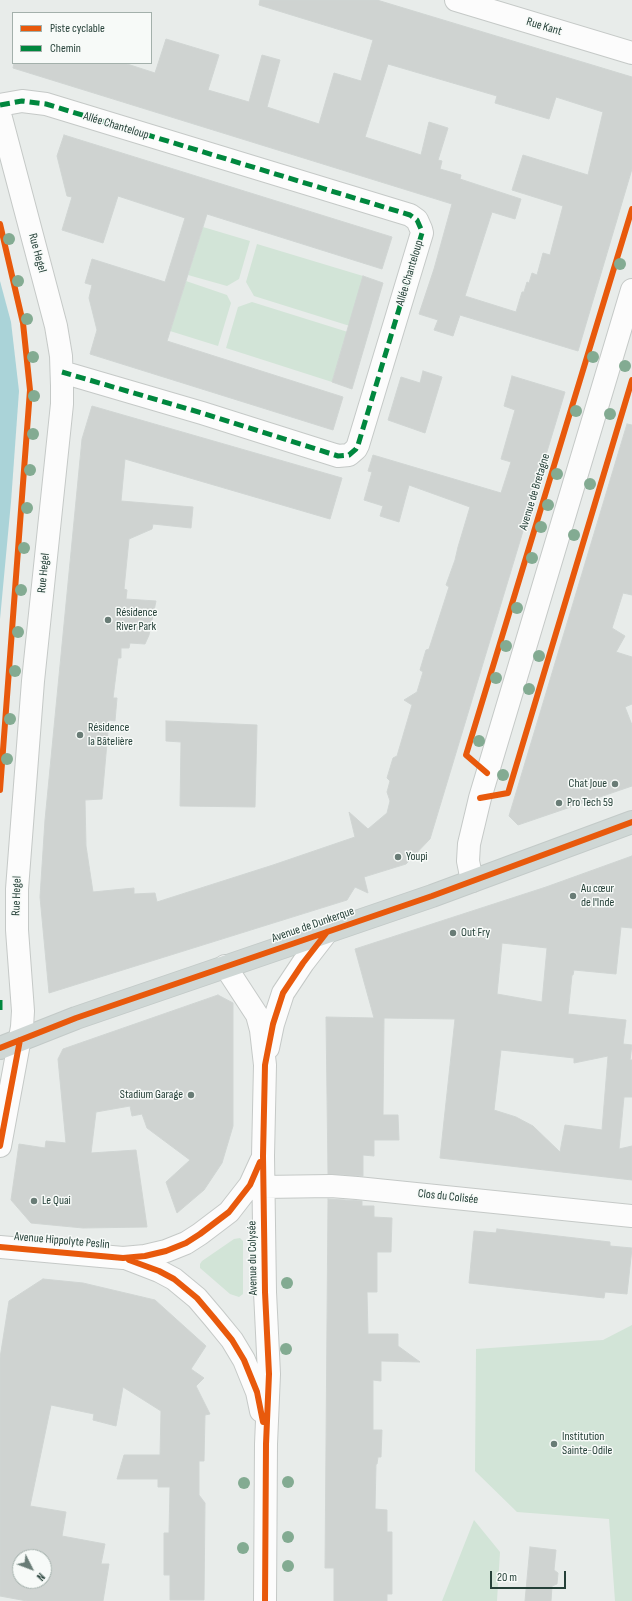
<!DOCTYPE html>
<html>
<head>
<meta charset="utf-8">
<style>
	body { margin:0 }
	#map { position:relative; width:632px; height:1601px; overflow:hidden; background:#e8ecea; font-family:"Sofia Sans Condensed",sans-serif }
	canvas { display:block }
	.legend { position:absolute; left:12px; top:12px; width:140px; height:52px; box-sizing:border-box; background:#f7faf8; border:1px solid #a3b0ab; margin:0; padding:5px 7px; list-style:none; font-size:12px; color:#254038 }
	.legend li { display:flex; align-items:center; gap:8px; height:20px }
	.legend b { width:20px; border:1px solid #a3b0ab }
	.north { position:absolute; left:12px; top:1549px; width:40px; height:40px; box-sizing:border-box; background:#f7faf8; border:1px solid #a3b0ab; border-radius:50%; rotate:132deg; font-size:11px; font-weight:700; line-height:16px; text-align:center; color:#254038 }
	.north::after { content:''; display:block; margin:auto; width:14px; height:18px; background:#697c76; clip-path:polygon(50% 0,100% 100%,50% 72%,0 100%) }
	.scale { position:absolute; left:490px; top:1571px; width:76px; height:18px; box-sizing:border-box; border:2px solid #254038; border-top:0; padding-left:5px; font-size:12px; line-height:14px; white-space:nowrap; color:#254038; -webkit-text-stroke:3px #f7faf8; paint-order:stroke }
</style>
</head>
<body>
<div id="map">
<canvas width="632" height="1601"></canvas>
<ul class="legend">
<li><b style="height:5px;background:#e8590c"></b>Piste cyclable</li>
<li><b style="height:5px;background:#00873e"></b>Chemin</li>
</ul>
<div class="north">N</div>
<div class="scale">20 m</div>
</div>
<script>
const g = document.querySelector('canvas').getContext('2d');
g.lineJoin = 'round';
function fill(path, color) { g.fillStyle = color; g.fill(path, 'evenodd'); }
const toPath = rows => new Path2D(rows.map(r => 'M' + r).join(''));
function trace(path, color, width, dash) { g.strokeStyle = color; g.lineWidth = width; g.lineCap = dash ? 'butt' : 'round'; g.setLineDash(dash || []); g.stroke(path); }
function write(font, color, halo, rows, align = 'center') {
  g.font = font + ' "Sofia Sans Condensed",sans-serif'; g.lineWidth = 3; g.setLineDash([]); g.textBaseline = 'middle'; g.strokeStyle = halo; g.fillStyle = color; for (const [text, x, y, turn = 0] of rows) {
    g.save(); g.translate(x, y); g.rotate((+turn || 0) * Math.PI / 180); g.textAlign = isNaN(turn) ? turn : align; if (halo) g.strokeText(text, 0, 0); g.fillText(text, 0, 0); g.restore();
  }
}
const green = toPath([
	[203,227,250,241,239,279,227,286,188,275],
	[257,244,363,276,369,332,254,296,246,282],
	[186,281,227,295,231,303,218,346,170,331],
	[252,302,367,338,364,348,344,342,332,382,226,348,238,307],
	[240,1238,243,1241,243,1294,239,1297,230,1294,200,1268,200,1264,202,1261,234,1239],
	[632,1325,632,1601,615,1601,609,1519,517,1512,475,1471,476,1349,603,1340],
	[474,1520,500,1552,497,1601,442,1601]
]);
const water = toPath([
	[0,281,11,322,19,391,11,502,0,619]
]);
const building = toPath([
	[260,0,377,0,632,77,632,169,578,351,460,315,453,336,434,330,438,320,419,314,434,269,452,204,13,68,14,63,124,63,155,73,166,39,219,55,208,90,249,102,262,55,280,60,267,107,319,124,334,73,361,81,373,40,259,5,260,0],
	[388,64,497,96,495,103,549,119,556,97,603,112,588,175,523,155,512,190,563,206,550,255,543,253,537,275,532,273,529,283,527,282,524,292,522,292,516,312,465,296,492,212,515,219,521,199,460,179,461,175,440,169,442,161,438,160,448,128,429,122,421,155,365,137,388,64],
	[64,135,392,237,382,269,207,214,167,341,343,397,333,430,90,354,97,330,89,298,92,285,85,283,92,259,165,282,185,218,118,196,103,243,62,230,72,197,67,196,57,156,64,135],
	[363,276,383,283,352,389,332,382,363,276],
	[423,371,442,377,425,433,388,420,401,377,420,383,423,371],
	[512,376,565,392,430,839,406,864,364,877,368,893,355,887,347,900,49,993,40,897,45,820,82,439,92,406,342,478,330,519,125,459,121,501,193,507,191,528,153,524,152,529,129,539,124,589,127,590,126,599,156,601,149,635,145,644,130,643,129,648,121,648,121,658,118,658,113,698,117,698,115,721,109,720,102,799,85,800,86,846,93,892,134,888,134,894,155,893,157,902,273,865,355,837,349,812,368,829,387,813,390,801,387,792,390,781,387,778,393,758,397,756,412,705,404,700,417,692,423,672,420,670,426,650,429,649,449,587,446,585,455,560,458,547,470,507,409,485,399,522,380,516,383,506,364,500,372,472,368,471,373,455,501,493,511,462,501,459,515,410,504,406,512,376],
	[627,424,632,425,632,595,623,593,612,628,625,636,616,652,632,657,632,704,625,707,632,725,632,786,518,825,509,816,627,424],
	[166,721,257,725,255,807,180,806,181,742,166,741,166,721],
	[632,856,632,928,621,927,616,974,574,970,573,975,572,975,568,1014,626,1020,623,1044,632,1045,630,1060,632,1060,632,1097,624,1097,619,1149,632,1146,632,1180,440,1158,455,1019,384,1018,383,1115,398,1115,399,1140,374,1140,374,1156,363,1155,363,1176,328,1174,326,1017,374,1018,355,949,546,887,632,856],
	[502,943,547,948,542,1002,497,994,502,943],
	[501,1050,574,1058,574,1063,608,1056,602,1130,565,1125,560,1152,533,1126,516,1117,494,1110,501,1050],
	[218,995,233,1003,233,1126,222,1163,204,1190,177,1213,166,1182,190,1160,147,1128,142,1114,132,1116,130,1106,96,1112,91,1153,136,1150,147,1227,83,1228,31,1223,11,1200,19,1144,45,1148,46,1141,66,1143,58,1059,63,1049,218,995],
	[328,1199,362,1201,362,1206,374,1206,374,1217,392,1218,391,1252,377,1252,377,1292,367,1292,368,1334,398,1334,398,1346,420,1362,381,1361,381,1381,373,1380,373,1430,382,1430,381,1457,378,1457,377,1464,376,1464,375,1509,387,1510,387,1532,392,1532,392,1594,387,1594,387,1601,334,1601,334,1568,325,1568,328,1199],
	[497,1229,610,1242,610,1246,632,1248,627,1294,605,1292,604,1298,469,1283,474,1231,496,1233,497,1229],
	[43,1279,83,1283,155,1300,206,1346,191,1369,204,1378,196,1386,210,1414,205,1415,204,1461,199,1461,199,1495,205,1503,204,1600,170,1600,170,1575,164,1575,164,1533,169,1533,170,1487,158,1487,158,1479,117,1479,124,1455,160,1455,161,1411,123,1387,116,1426,93,1420,94,1414,51,1405,30,1506,66,1512,62,1536,105,1544,101,1564,109,1564,103,1601,27,1601,0,1596,0,1358,9,1301,43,1279],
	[20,1557,44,1557,44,1581,20,1581,20,1557],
	[530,1547,556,1550,554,1570,558,1573,557,1584,552,1586,551,1601,525,1601,530,1547]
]);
const minor = toPath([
	[456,0,632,53],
	[0,105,22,101,46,104,410,215,417,220,421,229,422,233,358,445,356,449,349,455,338,456,202,413,62,372],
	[0,114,56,326,61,356,62,386,62,404,33,681,17,889,17,930,23,1011,22,1027,0,1146],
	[472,881,468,861,469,844,480,798,632,290],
	[225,966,257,1015,261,1030,265,1065,263,1156,265,1292,269,1374,266,1444,265,1601],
	[268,1048,273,1024,283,993,303,963,327,932],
	[263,1187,331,1186,357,1188,632,1216],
	[0,1247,123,1258,145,1256,166,1251,186,1243,200,1234,229,1212,250,1185,261,1161],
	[128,1259,159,1271,174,1279,197,1298,214,1318,232,1340,244,1360,257,1392,261,1411]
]);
const major = toPath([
	[0,1048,76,1018,432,896,632,822]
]);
const quiet = toPath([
	[0,105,22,101,46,104,410,215,417,220,421,229,422,233,358,445,356,449,349,455,338,456,202,413,62,372],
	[0,1000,0,1015]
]);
const cycleway = toPath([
	[0,224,23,323,30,390,0,790],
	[487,773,466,755,632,209],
	[480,798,508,793,632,380],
	[0,1048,76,1018,432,896,632,822],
	[0,1146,20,1040],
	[0,1247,123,1258,145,1256,166,1251,186,1243,200,1234,229,1212,250,1185,260,1162],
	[129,1260,159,1271,174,1279,197,1298,214,1318,232,1340,244,1360,257,1392,263,1422],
	[265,1601,266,1444,269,1374,265,1292,263,1156,265,1065,273,1024,283,993,303,963,327,932]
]);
const trees = [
	[9,239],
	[620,264],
	[18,281],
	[27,319],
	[33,357],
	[593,357],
	[625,366],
	[34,396],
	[576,411],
	[610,414],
	[33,434],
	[30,470],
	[557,474],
	[590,484],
	[548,505],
	[27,508],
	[541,527],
	[574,535],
	[24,548],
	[532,558],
	[21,590],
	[517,608],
	[18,632],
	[506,646],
	[539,656],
	[15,671],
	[496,678],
	[529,689],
	[10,719],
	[479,741],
	[7,759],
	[503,775],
	[287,1283],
	[286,1349],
	[288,1482],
	[244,1483],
	[288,1537],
	[243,1548],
	[288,1566]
];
const markers = [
	[108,620,4,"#697c76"],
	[80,735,4,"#697c76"],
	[615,784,4,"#697c76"],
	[559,803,4,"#697c76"],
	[398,857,4,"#697c76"],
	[573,896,4,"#697c76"],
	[453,933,4,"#697c76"],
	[191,1095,4,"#697c76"],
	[34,1201,4,"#697c76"],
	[554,1444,4,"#697c76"]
];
const streetNames = [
	["Rue Kant",544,27,17],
	["Allée Chanteloup",116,126,17],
	["Rue Hegel",37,253,75],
	["Allée Chanteloup",410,273,-73],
	["Avenue de Bretagne",535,492,-73],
	["Rue Hegel",44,573,-84],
	["Rue Hegel",17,896,-88],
	["Avenue de Dunkerque",313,925,-19],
	["Clos du Colisée",448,1197,6],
	["Avenue Hippolyte Peslin",62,1241,5],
	["Avenue du Colysée",253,1258,-91]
];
const poiNames = [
	["Résidence",116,613],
	["River Park",116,627],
	["Résidence",88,728],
	["la Bâtelière",88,742],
	["Chat Joue",607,784,"right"],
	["Pro Tech 59",567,803],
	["Youpi",406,857],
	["Au cœur",581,889],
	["de l'Inde",581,903],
	["Out Fry",461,933],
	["Stadium Garage",183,1095,"right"],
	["Le Quai",42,1201],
	["Institution",562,1437],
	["Sainte-Odile",562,1451]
];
fill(green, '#d2e4d7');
fill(water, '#aad3d8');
fill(building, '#cfd3d1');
trace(building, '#d0d5d3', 1);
trace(minor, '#c5c9c7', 24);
trace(major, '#c3cac8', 24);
trace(minor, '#fcfcfc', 22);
trace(major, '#cfd7d5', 22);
trace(quiet, '#00873e', 5, [10, 5]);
trace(cycleway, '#e8590c', 6);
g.fillStyle = '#83ab92';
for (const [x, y] of trees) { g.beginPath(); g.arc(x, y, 6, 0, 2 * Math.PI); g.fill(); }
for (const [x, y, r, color] of markers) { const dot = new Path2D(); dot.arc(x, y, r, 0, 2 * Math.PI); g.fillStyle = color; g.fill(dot); trace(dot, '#f7faf8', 1.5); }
write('12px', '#254038', '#f7faf8', streetNames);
write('12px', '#254038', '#f7faf8', poiNames, 'left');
</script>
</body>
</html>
